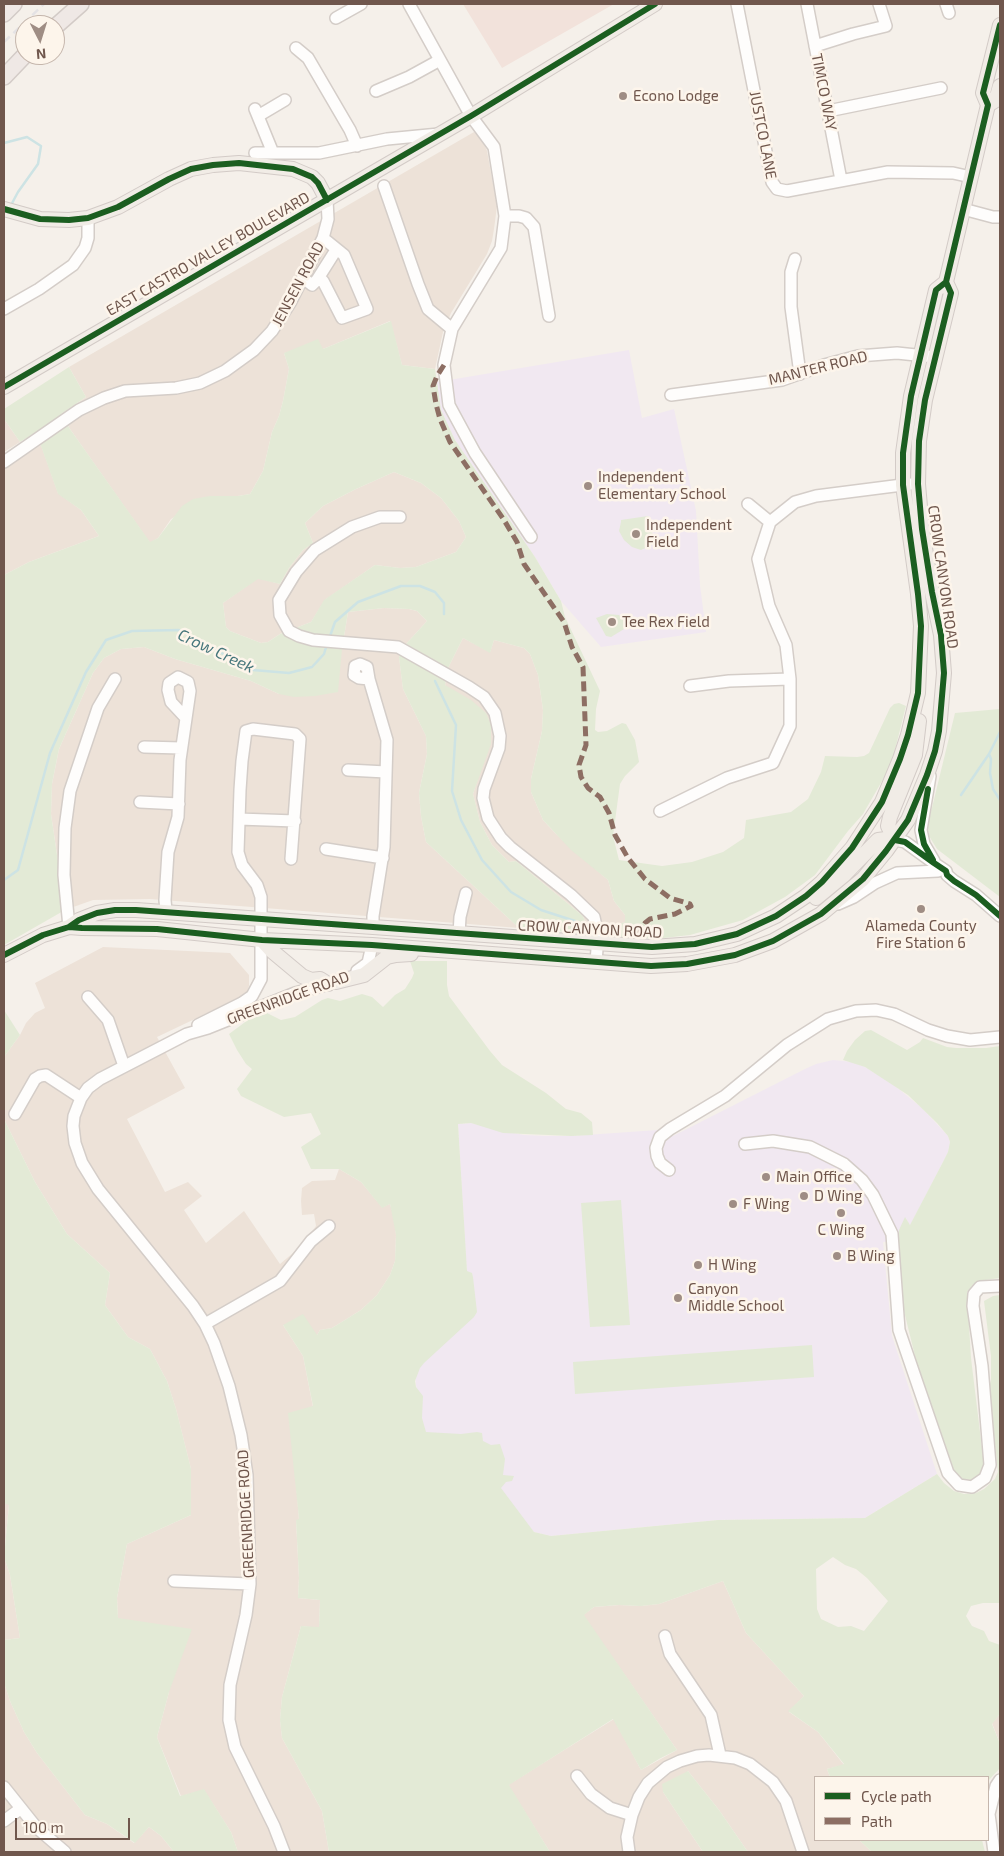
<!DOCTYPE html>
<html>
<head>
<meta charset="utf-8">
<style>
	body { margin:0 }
	#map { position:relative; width:1004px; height:1856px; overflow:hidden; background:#f5f0ea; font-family:"Exo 2",sans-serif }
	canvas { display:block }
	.frame { position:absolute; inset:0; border:5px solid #70574d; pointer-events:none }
	.legend { position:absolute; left:814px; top:1776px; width:175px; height:65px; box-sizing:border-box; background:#fdf5eb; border:1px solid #c5b6ac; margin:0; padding:6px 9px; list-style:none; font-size:15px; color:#70574d }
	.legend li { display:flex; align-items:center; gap:10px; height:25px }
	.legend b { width:25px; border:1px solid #c5b6ac }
	.north { position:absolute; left:15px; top:15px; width:50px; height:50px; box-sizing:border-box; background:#fdf5eb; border:1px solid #c5b6ac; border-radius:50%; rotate:175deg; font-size:14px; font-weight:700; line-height:20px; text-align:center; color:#70574d }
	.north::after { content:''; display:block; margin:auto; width:18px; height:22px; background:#9f8d84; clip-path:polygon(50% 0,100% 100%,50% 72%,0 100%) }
	.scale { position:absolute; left:15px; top:1818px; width:115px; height:22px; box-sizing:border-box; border:2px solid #70574d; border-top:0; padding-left:6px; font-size:15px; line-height:18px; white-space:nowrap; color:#70574d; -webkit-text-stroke:4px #fdf5eb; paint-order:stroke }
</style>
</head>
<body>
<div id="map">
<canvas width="1004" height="1856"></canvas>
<div class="frame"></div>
<ul class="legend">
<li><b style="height:6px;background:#1b5e20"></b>Cycle path</li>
<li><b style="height:6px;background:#8d6e63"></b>Path</li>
</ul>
<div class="north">N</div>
<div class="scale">100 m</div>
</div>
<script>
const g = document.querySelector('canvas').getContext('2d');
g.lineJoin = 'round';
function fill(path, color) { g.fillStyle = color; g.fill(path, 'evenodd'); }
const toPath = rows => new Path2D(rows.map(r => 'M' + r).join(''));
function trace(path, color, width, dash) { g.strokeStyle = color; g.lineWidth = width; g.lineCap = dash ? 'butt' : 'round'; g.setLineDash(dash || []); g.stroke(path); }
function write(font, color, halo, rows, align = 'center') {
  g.font = font + ' "Exo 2",sans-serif'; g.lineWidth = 5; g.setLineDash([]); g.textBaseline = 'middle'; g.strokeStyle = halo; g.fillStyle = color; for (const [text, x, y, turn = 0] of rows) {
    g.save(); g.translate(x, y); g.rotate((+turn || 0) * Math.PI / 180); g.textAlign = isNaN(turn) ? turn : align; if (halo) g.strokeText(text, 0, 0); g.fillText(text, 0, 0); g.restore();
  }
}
const residential = toPath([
	[474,132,482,139,487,151,497,206,494,229,492,241,487,254,451,313,443,332,435,369,402,365,390,321,323,349,284,353,289,369,283,401,279,416,272,432,263,471,250,494,238,496,210,496,171,519,158,538,150,543,70,429,61,414,86,397,69,367],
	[4,419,20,442,4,452],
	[41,445,58,493,81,510,99,536,29,562,4,575,4,469],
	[394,472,421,483,441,498,459,521,466,537,456,552,416,567,400,568,375,565,325,600,311,622,280,634,268,642,261,643,230,631,226,627,223,603,258,578,280,584,289,568,303,550,313,543,305,523,323,506,356,489],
	[384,608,409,609,417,611,427,621,406,644,399,657,403,689,426,736,427,754,419,793,421,816,426,842,519,928,150,899,93,900,65,910,51,814,52,784,59,749,93,673,104,658,121,649,144,647,175,659,251,681,279,694,342,649,348,612],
	[463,638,490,652,494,640,524,648,530,654,538,675,543,710,542,731,531,779,531,792,543,820,555,833,608,880,614,901,625,915,625,922,610,927,586,924,583,916,516,861,509,862,492,845,480,822,473,794,480,772,445,685,448,668],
	[103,947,230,953,249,975,249,986,247,992,241,997,157,1037,185,1088,127,1119,165,1192,188,1182,202,1196,184,1210,206,1243,244,1211,280,1264,300,1247,316,1226,314,1214,302,1215,301,1201,302,1188,312,1181,335,1180,339,1169,361,1182,382,1207,390,1204,394,1217,396,1235,395,1261,390,1275,377,1295,361,1310,332,1328,320,1330,317,1335,283,1325,303,1356,313,1407,295,1469,299,1520,296,1520,299,1578,298,1598,320,1600,319,1628,301,1626,282,1697,280,1720,282,1738,322,1811,329,1852,238,1852,231,1832,204,1790,181,1796,157,1737,169,1692,118,1618,117,1598,127,1544,191,1515,191,1469,176,1409,167,1381,150,1349,128,1337,105,1305,110,1273,67,1234,35,1182,4,1119,4,1057,20,1035,26,1023,35,1013,45,1008,35,983],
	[4,1503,9,1504,4,1557,10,1575,20,1638,4,1640],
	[723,1581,746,1633,804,1696,789,1712,818,1732,844,1765,827,1769,830,1777,815,1777,815,1840,859,1840,872,1852,748,1852,719,1810,688,1771,663,1792,703,1852,550,1852,508,1785,614,1719,641,1770,677,1750,583,1615,594,1607,619,1605,641,1606,659,1604],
	[4,1683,10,1701,24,1732,37,1753,85,1815,107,1824,134,1843,149,1827,161,1836,174,1852,4,1852],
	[1000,1714,1000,1744,992,1723]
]);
const commercial = toPath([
	[463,4,614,4,502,68]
]);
const education = toPath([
	[629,350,642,418,674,409,696,511,700,585,706,632,601,647,561,601,535,557,455,440,441,410,437,382],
	[833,1060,853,1062,865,1067,890,1082,922,1108,948,1136,950,1142,948,1152,944,1160,910,1226,906,1218,897,1240,883,1242,892,1336,937,1474,865,1518,718,1520,551,1536,534,1532,422,1435,415,1376,421,1359,469,1310,458,1124,471,1123,523,1135,544,1136,571,1136,658,1130,673,1136,805,1069,816,1064]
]);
const green = toPath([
	[391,321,402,365,435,369,441,410,455,440,535,557,561,601,565,617,600,691,596,709,595,730,598,732,607,731,622,723,626,724,635,740,639,762,625,776,620,784,613,836,619,860,662,866,692,862,723,852,744,838,746,820,791,812,808,799,821,772,825,756,857,757,864,756,869,753,890,708,894,704,899,703,906,706,894,754,889,769,863,814,848,831,815,875,785,897,743,920,690,935,664,938,633,938,615,936,610,927,625,922,625,915,614,901,608,880,571,850,543,820,531,792,531,779,542,731,543,710,538,675,530,654,524,648,494,640,490,653,463,638,448,668,406,644,427,621,417,611,409,609,384,608,348,612,342,649,338,692,315,696,294,697,279,694,251,681,175,659,144,647,121,649,104,658,93,673,59,749,52,784,51,814,65,910,4,945,4,575,29,562,99,536,81,510,58,494,36,432,20,442,4,419,4,409,69,367,86,397,61,414,70,429,150,542,158,538,182,506,193,499,210,496,238,496,250,494,263,471,272,432,279,416,283,401,289,369,284,353,318,339,323,349],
	[394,472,421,483,441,498,459,521,466,537,456,552,416,567,400,568,375,565,324,600,311,622,280,634,268,642,261,643,230,631,226,627,223,603,258,579,280,584,289,568,303,550,313,543,305,523,323,506,356,489],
	[648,516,650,518,654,544,641,550,632,547,624,540,619,531,621,522,621,520],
	[607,614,619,615,629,626,611,637,606,636,596,618],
	[401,654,446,679,445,685,471,700,486,713,491,725,491,744,473,794,480,822,492,845,509,862,516,861,583,916,586,924,579,933,519,928,426,842,421,816,419,793,427,754,426,736,403,689,399,657],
	[1000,709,1000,897,937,849,929,836,928,829,929,820,955,713],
	[410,961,447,961,447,985,449,996,490,1051,502,1065,546,1093,566,1109,581,1113,592,1122,593,1135,571,1136,503,1133,471,1123,458,1124,467,1271,472,1273,473,1277,477,1312,474,1317,424,1363,420,1368,415,1381,416,1387,423,1396,422,1418,426,1432,461,1434,477,1432,482,1433,483,1441,491,1445,500,1444,505,1459,503,1475,514,1476,512,1481,506,1482,501,1488,534,1532,551,1536,718,1520,865,1518,937,1474,944,1483,954,1491,964,1494,976,1493,984,1489,995,1479,998,1472,989,1387,991,1380,991,1356,984,1301,993,1296,1000,1295,1000,1603,983,1603,971,1606,966,1616,972,1626,984,1631,989,1641,1000,1645,1000,1714,992,1724,1000,1744,1000,1768,989,1780,988,1785,988,1777,830,1777,827,1769,844,1764,818,1732,788,1711,804,1696,746,1633,723,1581,659,1604,641,1606,618,1605,594,1607,584,1615,677,1750,659,1759,641,1770,613,1719,509,1785,550,1852,329,1852,322,1811,282,1738,280,1720,282,1697,301,1626,319,1627,320,1600,298,1598,299,1578,296,1520,299,1519,288,1413,313,1406,303,1356,283,1325,303,1314,317,1335,320,1330,332,1328,361,1310,377,1295,390,1275,395,1261,396,1235,390,1204,382,1208,361,1182,339,1169,311,1169,301,1147,321,1134,311,1113,284,1117,241,1096,237,1089,252,1069,246,1064,237,1050,229,1034,252,1017,267,1013,281,1020,295,1017,322,1000,328,998,340,1001,362,994,372,997,383,1007,395,995,405,989,412,978,414,973],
	[833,1557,845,1565,856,1569,867,1578,888,1601,864,1631,851,1626,838,1627,821,1619,817,1609,816,1569],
	[4,1010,20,1035,4,1057],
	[871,1030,907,1050,920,1042,923,1038,947,1047,956,1048,986,1048,1000,1046,1000,1278,978,1281,972,1286,967,1292,971,1358,984,1465,981,1473,976,1479,971,1480,963,1479,955,1473,916,1360,904,1311,897,1240,899,1230,905,1217,910,1225,944,1160,948,1152,950,1142,948,1136,937,1123,908,1095,865,1067,843,1060,847,1051,855,1040,865,1031],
	[4,1119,35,1182,67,1234,110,1273,105,1305,128,1337,150,1349,167,1381,176,1409,191,1469,191,1515,127,1544,117,1598,118,1618,192,1629,169,1692,157,1737,180,1796,204,1789,231,1832,238,1852,174,1852,161,1836,149,1827,135,1843,107,1824,85,1815,37,1753,24,1732,10,1701,4,1683,4,1640,20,1638,10,1575,4,1557,9,1505,4,1503],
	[621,1200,630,1325,590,1327,581,1203],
	[812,1345,814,1377,575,1394,573,1362],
	[688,1771,719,1810,748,1852,703,1852,663,1792,662,1784],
	[859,1840,982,1840,985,1852,872,1852]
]);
const stream = toPath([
	[4,143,27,137,41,146,38,164,18,192,10,207],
	[329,639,335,622,358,602,401,586,420,586,435,592,444,603,444,614],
	[435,681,456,725,452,791,461,820,482,860,511,892,541,910,575,921],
	[989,754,991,759,990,773,993,789,1000,800],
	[961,795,989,754,1000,732],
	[4,880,18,870,50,753,86,672,106,640,132,631,179,630,253,670,289,673,312,667,324,654,327,644]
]);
const minor = toPath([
	[409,4,471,116,494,147,505,216,501,248,452,329,444,365,449,405,475,453,531,537],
	[737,4,772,182,777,189,787,191,888,172,953,173,971,177],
	[807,4,841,180],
	[946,4,949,13],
	[336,18,361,4],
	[815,46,853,34,886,26,879,4],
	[296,48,308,58,350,130,357,146],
	[376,91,409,77,440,60],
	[255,109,273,153],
	[828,111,941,88],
	[258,116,285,100],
	[255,153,319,153,387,139,439,134],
	[384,186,418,284,428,309,452,329],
	[963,209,993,217,1000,217],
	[505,216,519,216,526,218,534,227,549,316],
	[795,259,791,272,791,307,800,374],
	[303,278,312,285,317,280,323,281,342,318,367,309,344,255,323,238],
	[317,280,336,250],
	[4,309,39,289,73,265,85,248,88,238,88,218],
	[671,395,782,380,824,365,858,356,897,353,935,357],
	[4,462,79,410,104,398,125,391,176,388,200,383,225,371,254,350,272,331,290,303,323,238,328,219,327,200],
	[748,504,770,522],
	[400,517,380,517,352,527,315,550,296,572,279,600,280,615,289,631,299,636,313,640,398,647,469,687,484,697,495,713,500,736,499,748,484,789,483,798,488,818,501,838,510,847,571,895,594,917,598,936,596,962],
	[360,664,367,667,369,679,359,678,354,675,355,666,360,664],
	[369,679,387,740,384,847,373,916,373,927],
	[690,686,729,681,790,679],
	[144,747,181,748],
	[348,770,386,772],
	[930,776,921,830,924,844,934,861],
	[140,802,179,804],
	[660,811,727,778,773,763,790,726,790,679,786,645,769,606,758,559,770,522,795,502,816,496,910,484],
	[239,819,295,821],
	[895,840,905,842,934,863,946,871,947,875,954,881,976,895,1000,916],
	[326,849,383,858],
	[838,904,854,897,875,883,897,873,938,871],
	[166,911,165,900,168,852,178,817,180,760,190,691,188,682,178,677,169,683,168,690,171,702,185,717],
	[69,927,64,875,65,828,70,791,98,708,115,679],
	[459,934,460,917,466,893],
	[357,971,368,963,372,945],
	[88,997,108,1020,124,1066],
	[198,1025,242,1003,252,996,261,979,261,897,257,885,242,865,238,852,240,790,242,761,246,731,253,729,295,734,300,739,291,859],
	[15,1114,35,1079,40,1076,46,1075,81,1098],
	[745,1144,773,1141,810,1147,844,1164,862,1180,873,1195,892,1234,899,1330,948,1473,959,1485,972,1487,985,1478,990,1465,982,1366,973,1306,974,1294,980,1287,1000,1286],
	[669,1170,660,1163,657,1156,656,1148,660,1137,670,1129,725,1096,787,1045,828,1019,856,1011,876,1010,894,1014,928,1030,947,1036,970,1040,1000,1037],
	[205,1324,280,1281,311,1241,329,1226],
	[174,1581,250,1584],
	[665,1636,670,1654,711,1715,720,1755],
	[577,1776,591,1794,610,1808,632,1815],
	[4,1787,36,1827,65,1852],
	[4,1821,20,1809],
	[284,1852,274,1826,235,1747,229,1720,230,1685,246,1615,250,1584,247,1475,241,1435,229,1386,214,1343,205,1324,193,1306,98,1189,82,1163,75,1143,73,1126,74,1116,81,1098,88,1088,100,1079,187,1034,208,1028,295,993,329,984],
	[629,1852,627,1837,632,1815,639,1797,648,1783,667,1767,680,1761,697,1756,709,1755,735,1758,750,1764,773,1782,786,1801,803,1852],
	[994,1852,989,1814,996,1786,1000,1780]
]);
const major = toPath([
	[988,105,996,100,1000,86],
	[4,209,40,219,69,220,88,218,118,207,169,179,191,169,213,165,239,163,293,169,312,177,318,183,327,200],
	[4,387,471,116,655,4],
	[895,840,888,826,890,817,915,755,919,721],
	[816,898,844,875,878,840,886,839,895,840],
	[69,927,82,928,157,929,262,940,372,945,651,966,687,964,735,955,773,941,821,914,863,879,886,851,908,820,927,775,935,751,939,731,944,673,941,635,932,592,922,529,918,484,919,441,925,400,951,293,946,282,988,105,983,93,1000,25],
	[262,940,272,951,302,976,311,980,320,979,328,984],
	[4,955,43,935,69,927,79,920,97,913,115,910,136,910,652,947,695,944,737,934,776,916,806,896,822,882,852,848,882,802,900,759,908,735,918,693,921,626,918,594,903,485,903,453,911,396,936,290,946,282],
	[336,982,364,975,387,957,396,955,411,954]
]);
const highway = toPath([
	[4,14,14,4],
	[55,27,81,4],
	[4,77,25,55]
]);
const rail = toPath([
	[4,42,44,4]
]);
const quiet = toPath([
	[444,365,437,376,433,386,436,404,440,419,450,442,504,520,517,542,524,564,564,622,572,647,583,667,586,745,579,765,581,777,588,788,600,797,609,813,615,835,628,858,645,879,670,898,690,904,691,906,675,914,650,919,645,923,635,939]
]);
const cycleway = toPath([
	[4,209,40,219,69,220,88,218,118,207,169,179,191,169,213,165,239,163,293,169,312,177,318,183,327,200],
	[4,387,471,116,655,4],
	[928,789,921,830,924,844,933,860],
	[895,840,905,842,934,863,946,871,947,875,954,881,976,895,1000,916],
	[69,927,82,928,157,929,262,940,372,945,651,966,687,964,735,955,773,941,821,914,863,879,886,851,908,820,927,775,935,751,939,731,944,673,941,635,932,592,922,529,918,484,919,441,925,400,951,293,946,282,988,105,983,93,1000,25],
	[4,955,43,935,69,927,79,920,97,913,115,910,136,910,652,947,695,944,737,934,776,916,806,896,822,882,852,848,882,802,900,759,908,735,918,693,921,626,918,594,903,485,903,453,911,396,936,290,946,282]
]);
const markers = [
	[623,96,5,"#9f8d84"],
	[588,486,5,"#9f8d84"],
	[636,534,5,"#9f8d84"],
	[612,622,5,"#9f8d84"],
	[921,909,5,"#9f8d84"],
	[766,1177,5,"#9f8d84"],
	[804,1196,5,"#9f8d84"],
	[733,1204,5,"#9f8d84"],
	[841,1213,5,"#9f8d84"],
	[837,1256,5,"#9f8d84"],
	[698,1265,5,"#9f8d84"],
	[678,1298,5,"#9f8d84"]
];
const streetNames = [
	["TIMCO WAY",824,92,79],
	["JUSTCO LANE",763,135,79],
	["EAST CASTRO VALLEY BOULEVARD",208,254,-30],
	["JENSEN ROAD",298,284,-62],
	["MANTER ROAD",818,368,-14],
	["CROW CANYON ROAD",943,577,82],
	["CROW CANYON ROAD",590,929,3],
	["GREENRIDGE ROAD",288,998,-20],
	["GREENRIDGE ROAD",246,1514,-93]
];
const poiNames = [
	["Econo Lodge",633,96],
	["Independent",598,477],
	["Elementary School",598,494],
	["Independent",646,525],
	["Field",646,542],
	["Tee Rex Field",622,622],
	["Alameda County",921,926,"center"],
	["Fire Station 6",921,943,"center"],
	["Main Office",776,1177],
	["D Wing",814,1196],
	["F Wing",743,1204],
	["C Wing",841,1230,"center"],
	["B Wing",847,1256],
	["H Wing",708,1265],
	["Canyon",688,1289],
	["Middle School",688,1306]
];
const waterNames = [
	["Crow Creek",216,651,25]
];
fill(residential, '#ede2d8');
fill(commercial, '#f2e2db');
fill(education, '#f1e8f1');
fill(green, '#e3ead6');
trace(stream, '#cde3e4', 2.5);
trace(minor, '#d4cdc8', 14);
trace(major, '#d3cbc7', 16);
trace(highway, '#d3cbc7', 18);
trace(minor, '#fefdfc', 11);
trace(major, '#f1ece6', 14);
trace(highway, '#efe8e5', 15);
trace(rail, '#e4e2e4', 2.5, [8, 5]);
trace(quiet, '#8d6e63', 5, [10, 5]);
trace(cycleway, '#1b5e20', 6);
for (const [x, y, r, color] of markers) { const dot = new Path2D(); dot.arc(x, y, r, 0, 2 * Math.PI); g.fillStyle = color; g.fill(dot); trace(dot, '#fdf5eb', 2); }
write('15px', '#70574d', '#fdf5eb', streetNames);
write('15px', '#70574d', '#fdf5eb', poiNames, 'left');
write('italic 16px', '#46767b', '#fdf5eb', waterNames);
</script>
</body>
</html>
